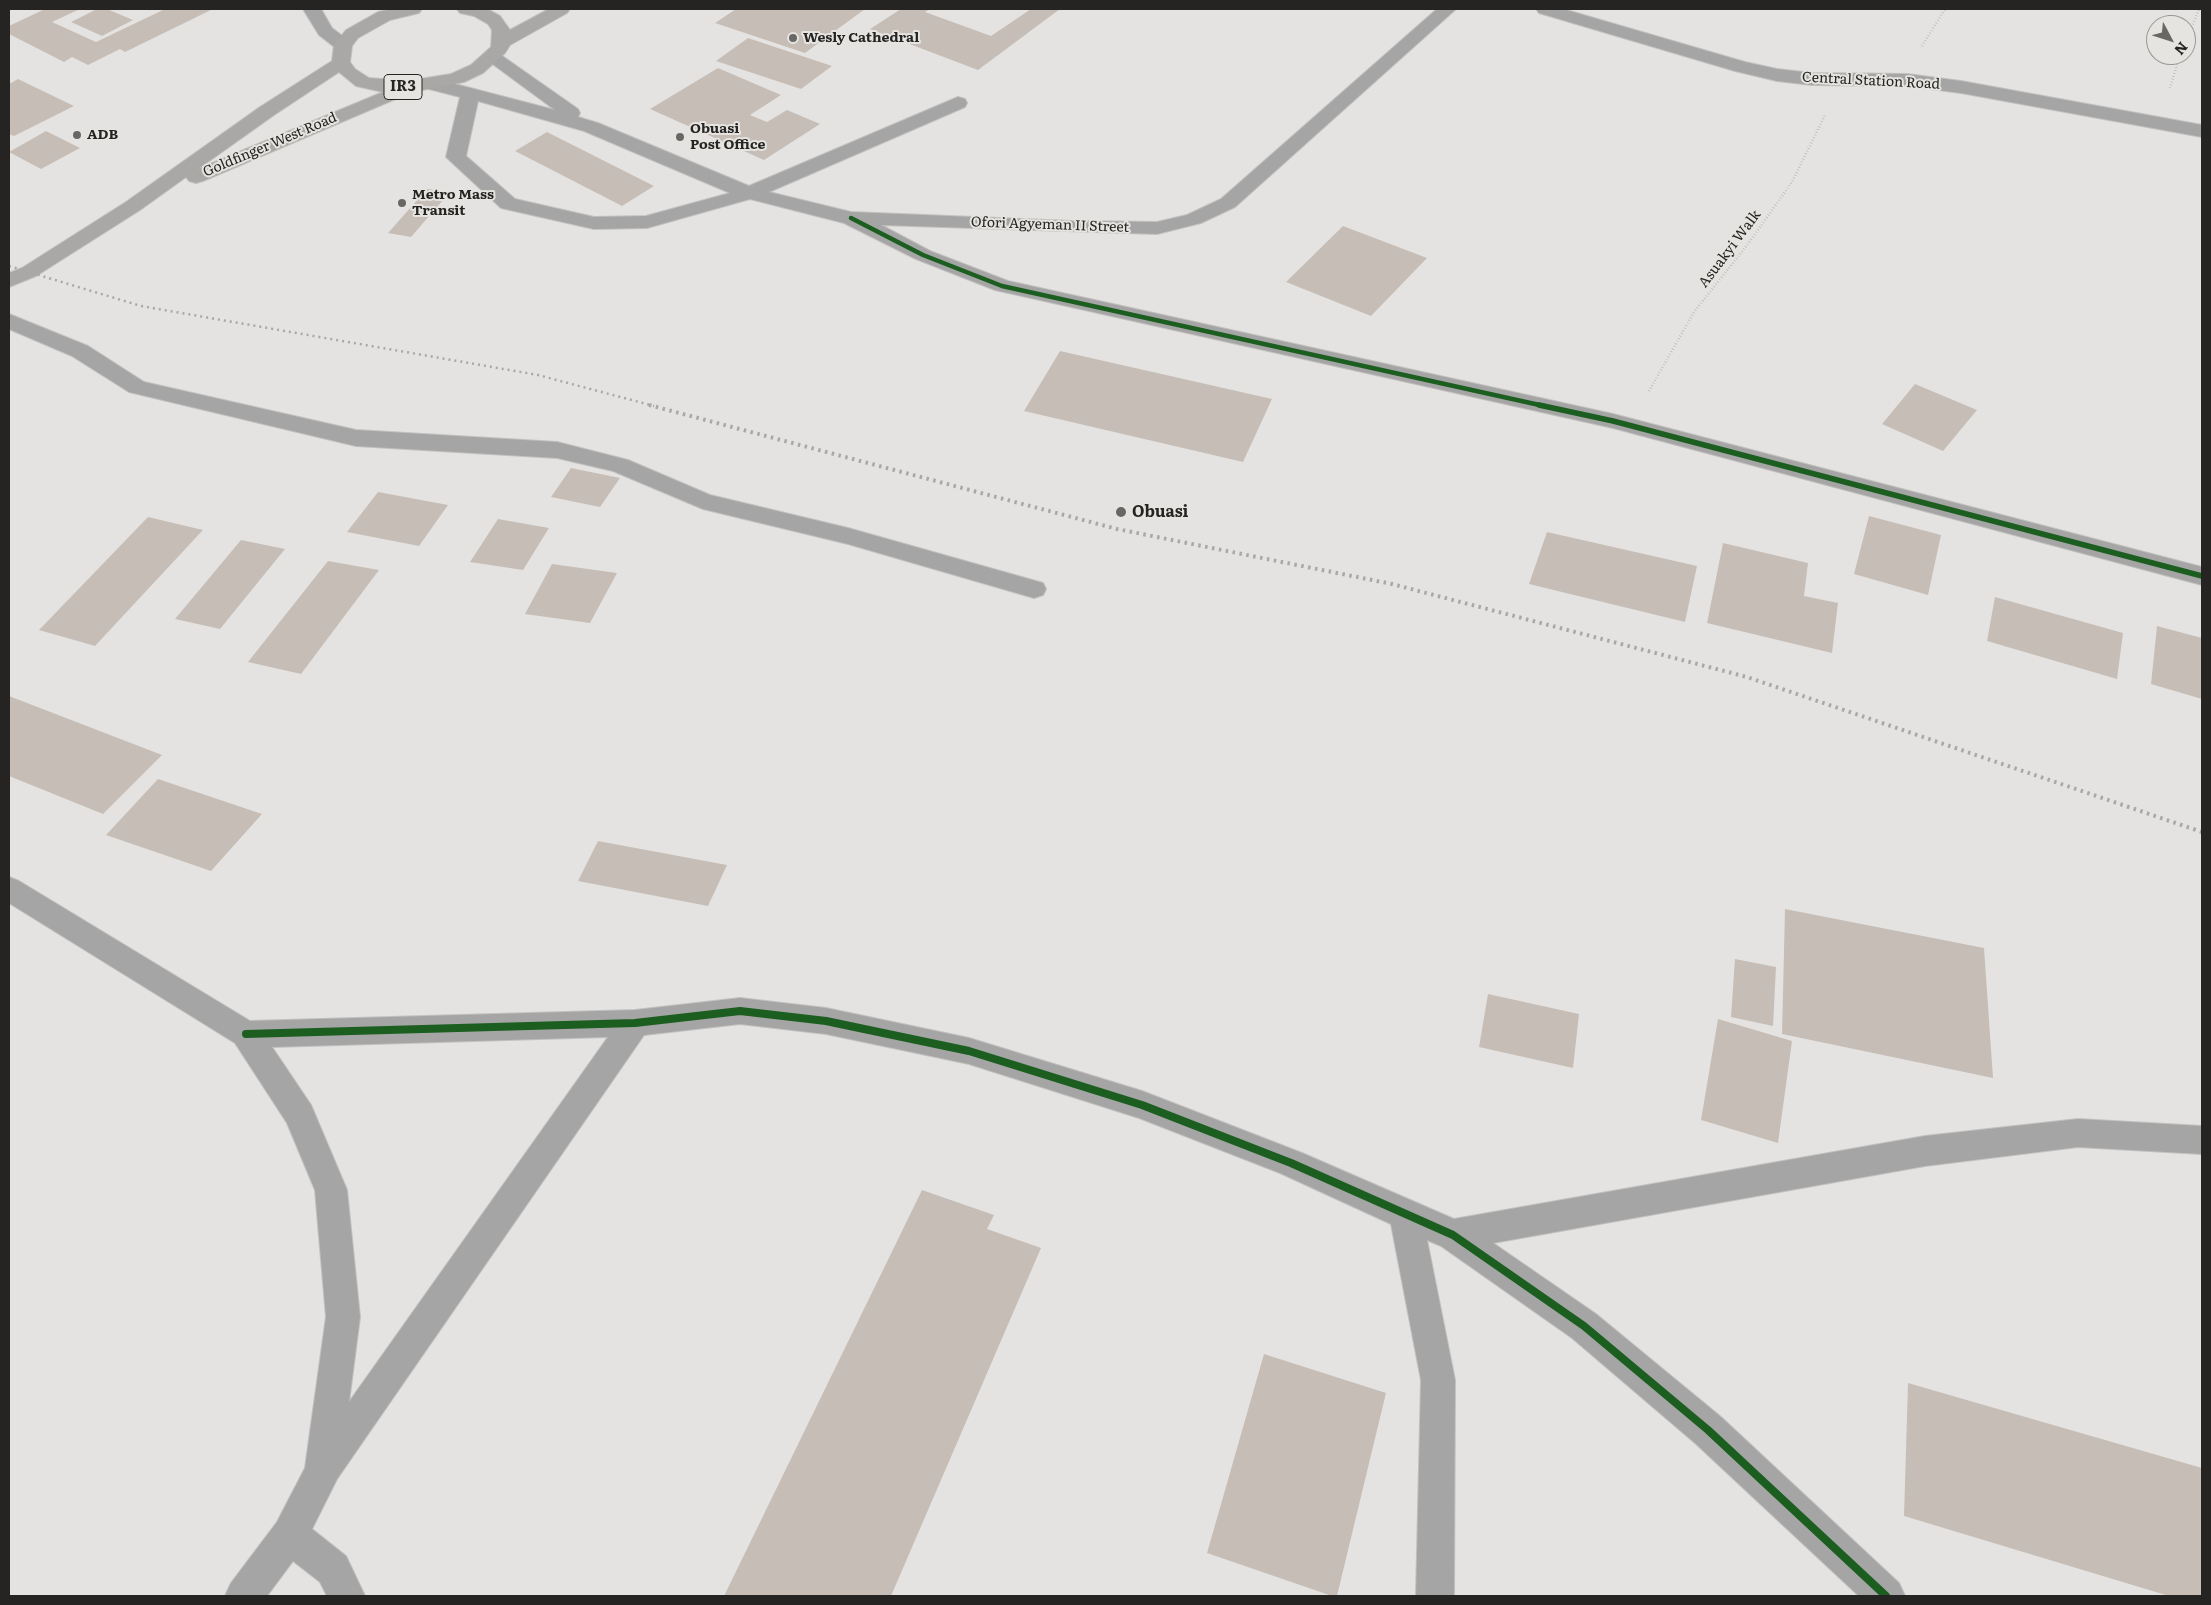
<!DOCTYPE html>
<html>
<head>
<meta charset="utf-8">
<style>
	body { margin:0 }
	#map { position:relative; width:2211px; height:1605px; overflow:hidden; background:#e5e3e1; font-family:Literata,serif }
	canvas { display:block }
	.frame { position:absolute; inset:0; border:10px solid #252422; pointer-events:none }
	.north { position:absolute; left:2146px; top:15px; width:50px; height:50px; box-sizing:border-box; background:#e6e4e0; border:1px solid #999794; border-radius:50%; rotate:130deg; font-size:14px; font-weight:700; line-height:20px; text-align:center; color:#252422 }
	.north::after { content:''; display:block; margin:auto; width:18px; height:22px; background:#686765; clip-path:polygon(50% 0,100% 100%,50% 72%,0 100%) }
</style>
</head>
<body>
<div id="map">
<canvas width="2211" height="1605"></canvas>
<div class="frame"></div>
<div class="north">N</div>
</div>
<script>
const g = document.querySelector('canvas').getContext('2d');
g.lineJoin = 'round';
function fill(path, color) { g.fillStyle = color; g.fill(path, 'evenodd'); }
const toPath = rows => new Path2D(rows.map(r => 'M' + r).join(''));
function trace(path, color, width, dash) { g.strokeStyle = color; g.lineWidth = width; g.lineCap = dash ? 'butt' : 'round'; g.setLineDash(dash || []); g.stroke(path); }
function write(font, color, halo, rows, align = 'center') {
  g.font = font + ' Literata,serif'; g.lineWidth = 4; g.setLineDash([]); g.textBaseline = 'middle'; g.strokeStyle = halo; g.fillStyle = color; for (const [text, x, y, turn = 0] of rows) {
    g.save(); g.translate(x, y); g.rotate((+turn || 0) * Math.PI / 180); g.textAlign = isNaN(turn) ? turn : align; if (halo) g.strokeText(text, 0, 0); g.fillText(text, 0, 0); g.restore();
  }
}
const building = toPath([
	[45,9,80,9,52,22,96,42,165,9,213,9,125,52,120,49,88,65,72,57,64,62,9,34,9,26],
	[97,9,107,9,133,20,102,36,71,22],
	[736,9,865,9,805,53,715,23],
	[901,9,930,9,925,12,991,36,1031,9,1060,9,978,70,870,29],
	[748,38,832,66,801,89,716,61],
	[718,68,781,95,750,115,767,122,787,110,820,124,764,160,650,109],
	[18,79,74,106,14,136,9,134,9,84],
	[46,131,80,148,41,169,9,152],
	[547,132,654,186,622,206,515,151],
	[427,189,450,192,411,237,388,233],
	[1343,226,1427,258,1371,316,1286,282],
	[1060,351,1272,399,1243,462,1024,411],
	[1915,384,1977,410,1943,451,1882,424],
	[571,468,620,478,600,507,551,497],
	[378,492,448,505,419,546,347,532],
	[1869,516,1941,535,1928,595,1854,574],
	[148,517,203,530,95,646,39,630],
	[498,519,549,528,523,570,470,562],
	[1547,532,1697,566,1685,622,1529,584],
	[241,540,285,549,220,629,175,619],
	[1723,543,1808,563,1804,596,1838,603,1832,653,1707,623],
	[328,561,379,570,301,674,248,662],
	[552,564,617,573,590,623,525,614],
	[1995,597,2123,633,2117,679,1987,641],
	[2157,626,2202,638,2202,699,2151,684],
	[9,696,162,755,103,814,9,776],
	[158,779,262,814,211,871,106,835],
	[598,841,727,865,708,906,578,881],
	[1785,909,1984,948,1993,1078,1782,1034],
	[1735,959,1776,967,1773,1026,1731,1017],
	[1488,994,1579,1014,1573,1068,1479,1047],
	[1718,1019,1792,1041,1778,1143,1701,1120],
	[922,1190,994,1215,987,1229,1041,1248,891,1596,724,1596],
	[1264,1354,1386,1393,1337,1596,1332,1596,1207,1553],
	[1908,1383,2202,1468,2202,1596,2169,1596,1904,1516]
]);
const path = toPath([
	[2186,41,2199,9],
	[1922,46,1945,9],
	[2170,88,2180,55],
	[1649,391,1694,312,1748,244,1792,182,1825,115]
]);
const minor = toPath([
	[303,9,321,9,332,28,349,41,352,45,349,49,337,49,319,35,303,9],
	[1437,9,1456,9,1235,207,1201,223,1157,234,881,225,930,251,1008,281,1613,414,2202,567,2202,585,1613,428,995,290,916,259,844,223,750,199,647,228,594,229,501,208,446,157,460,97,425,88,423,84,425,80,432,78,555,110,483,57,486,53,498,53,578,109,580,113,578,117,598,123,749,186,958,97,965,99,967,103,965,107,769,192,851,212,1072,221,1157,222,1187,215,1221,199,1437,9],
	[478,101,584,131,730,193,646,216,594,217,515,199,466,156,478,101],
	[1536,9,1563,9,1745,62,1777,69,1812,73,1907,74,1961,81,2202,125,2202,137,1961,93,1907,86,1812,85,1777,81,1735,71,1539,13,1536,9],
	[9,314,88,346,144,382,356,430,557,442,628,460,710,495,848,528,1043,583,1046,589,1043,595,1034,598,848,544,703,509,613,471,557,458,356,446,129,392,72,356,9,329,9,314],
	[9,877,19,881,250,1021,635,1010,740,998,826,1008,969,1038,1142,1091,1302,1153,1454,1219,1925,1136,2078,1119,2202,1126,2202,1154,2078,1147,1925,1166,1493,1243,1596,1314,1721,1417,1899,1583,1905,1596,1859,1596,1695,1443,1572,1338,1441,1246,1427,1240,1455,1380,1454,1596,1416,1596,1421,1380,1391,1224,1280,1173,1139,1118,969,1064,826,1034,740,1024,644,1035,337,1479,312,1529,346,1556,365,1596,327,1596,320,1582,293,1561,267,1596,225,1596,231,1583,277,1522,305,1468,326,1317,315,1190,287,1123,235,1043,9,903,9,877],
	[608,1037,349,1402,360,1317,347,1190,311,1105,272,1047,608,1037]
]);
const major = toPath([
	[392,9,422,9,419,13,390,20,358,38,352,46,350,62,355,69,369,78,408,81,451,74,471,65,491,47,492,30,488,24,474,16,460,13,457,9,487,9,500,16,510,30,549,9,570,9,567,13,510,45,505,53,483,73,464,82,412,92,203,181,196,183,189,181,186,177,140,210,36,276,9,287,9,273,22,268,126,202,260,107,332,61,334,45,346,30,378,12,392,9],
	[339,72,356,86,383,92,198,169,274,115,339,72]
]);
const railFar1 = toPath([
	[9,266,141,306,538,375,654,406]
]);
const rail = toPath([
	[649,405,1117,529,1392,584,1747,677,2202,832]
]);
const cyclewayFar2 = toPath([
	[851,218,923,255,1002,286,1544,406]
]);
const cyclewayFar1 = toPath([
	[1539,405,1613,421,2202,576]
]);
const cycleway = toPath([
	[246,1034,635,1023,740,1011,826,1021,969,1051,1142,1105,1291,1163,1453,1235,1584,1326,1708,1430,1886,1596]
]);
const markers = [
	[793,38,5,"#686765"],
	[77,135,5,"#686765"],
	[680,137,5,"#686765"],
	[402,203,5,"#686765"],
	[1121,512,6,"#686765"]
];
const farPoinames = [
	["Wesly Cathedral",803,38],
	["Obuasi",690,129],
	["Post Office",690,145],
	["ADB",87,135],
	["Metro Mass",412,195],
	["Transit",412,211]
];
const farStreetnames = [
	["Central Station Road",1871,81,3],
	["Goldfinger West Road",270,145,-23],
	["Ofori Agyeman II Street",1050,225,2],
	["Asuakyi Walk",1730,249,-53]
];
const shields = [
	[403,87,38]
];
const shieldNames = [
	["IR3",403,87]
];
const poiNames = [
	["Obuasi",1132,512]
];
fill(building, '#c6beb6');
trace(minor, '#c2c1bf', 2);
trace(major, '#c2c1bf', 2);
trace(path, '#a8a7a6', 2.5, [0.5, 2.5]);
fill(minor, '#a5a5a5');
fill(major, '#a9a8a6');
trace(railFar1, '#a9a8a6', 2.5, [2, 4]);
trace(rail, '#a9a8a6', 4, [2.5, 4.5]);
trace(cyclewayFar2, '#1b5e20', 4.5);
trace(cyclewayFar1, '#1b5e20', 5.5);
trace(cycleway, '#1b5e20', 8);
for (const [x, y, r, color] of markers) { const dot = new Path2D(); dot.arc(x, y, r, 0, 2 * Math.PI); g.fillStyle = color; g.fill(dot); trace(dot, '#e6e4e0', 2); }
write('bold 14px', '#252422', '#e6e4e0', farPoinames, 'left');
write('14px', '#252422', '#e6e4e0', farStreetnames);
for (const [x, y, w] of shields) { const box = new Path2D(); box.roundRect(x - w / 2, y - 12.5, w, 25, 4); g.fillStyle = '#e6e4e0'; g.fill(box); trace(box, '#252422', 1); }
write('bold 15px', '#252422', null, shieldNames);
write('bold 16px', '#252422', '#e6e4e0', poiNames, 'left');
</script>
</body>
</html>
